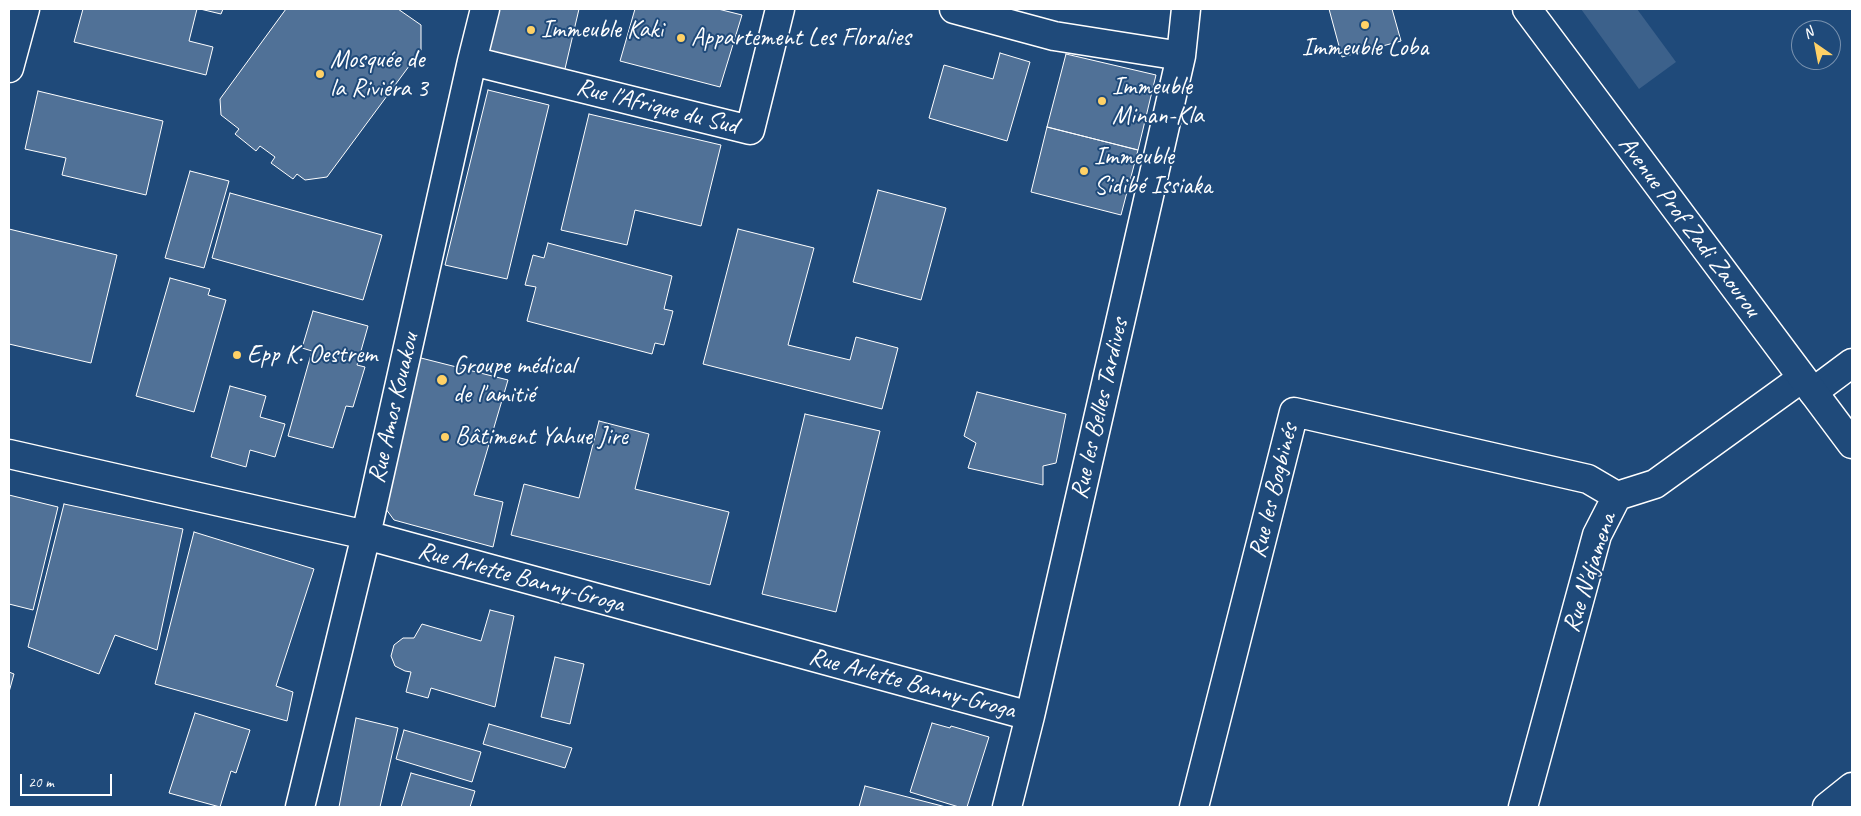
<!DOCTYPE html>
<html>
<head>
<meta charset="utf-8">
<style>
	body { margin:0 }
	#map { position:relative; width:1861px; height:816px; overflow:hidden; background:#1f4a7a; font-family:Caveat,sans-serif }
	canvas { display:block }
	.frame { position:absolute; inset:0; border:10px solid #fff; pointer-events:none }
	.north { position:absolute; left:1791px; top:20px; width:50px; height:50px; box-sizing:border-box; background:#1f4a7a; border:1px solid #7992af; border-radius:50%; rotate:327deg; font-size:14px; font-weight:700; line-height:20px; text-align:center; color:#fff }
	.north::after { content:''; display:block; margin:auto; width:18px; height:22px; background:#ffd166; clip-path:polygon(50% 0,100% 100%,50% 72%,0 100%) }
	.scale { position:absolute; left:20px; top:774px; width:92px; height:22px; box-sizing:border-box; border:2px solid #fff; border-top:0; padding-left:6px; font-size:15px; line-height:18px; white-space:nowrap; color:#fff; -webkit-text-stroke:4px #1f4a7a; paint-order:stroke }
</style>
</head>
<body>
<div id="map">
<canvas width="1861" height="816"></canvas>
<div class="frame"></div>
<div class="north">N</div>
<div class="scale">20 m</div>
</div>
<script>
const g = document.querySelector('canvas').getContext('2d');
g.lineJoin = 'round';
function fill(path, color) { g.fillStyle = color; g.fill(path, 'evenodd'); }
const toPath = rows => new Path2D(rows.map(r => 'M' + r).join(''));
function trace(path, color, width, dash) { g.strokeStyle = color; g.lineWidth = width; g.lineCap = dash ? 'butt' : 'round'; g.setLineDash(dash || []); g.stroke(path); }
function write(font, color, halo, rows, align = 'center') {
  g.font = font + ' Caveat,sans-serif'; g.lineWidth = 4; g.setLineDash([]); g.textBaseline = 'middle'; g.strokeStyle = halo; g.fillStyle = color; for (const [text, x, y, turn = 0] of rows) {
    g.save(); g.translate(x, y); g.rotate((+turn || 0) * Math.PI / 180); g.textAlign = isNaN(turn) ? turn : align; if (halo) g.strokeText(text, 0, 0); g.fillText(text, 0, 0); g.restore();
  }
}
const green = toPath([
	[1581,9,1637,9,1676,62,1639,89]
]);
const building = toPath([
	[83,9,197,9,189,41,213,47,206,75,74,42,83,9],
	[200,9,223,9,221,14,200,9],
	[286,9,398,9,421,25,421,50,327,177,305,180,297,174,293,179,271,163,275,157,260,146,256,151,235,134,239,129,221,115,220,99,286,9],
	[494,9,579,9,564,73,484,50,494,9],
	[635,9,718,9,742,15,720,87,620,61,635,9],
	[1329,9,1392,9,1401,41,1342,57,1329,9],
	[1000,53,1030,62,1007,141,929,118,944,65,993,79,1000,53],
	[1066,54,1156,75,1138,150,1047,127,1066,54],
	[488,90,549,105,507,279,445,265,488,90],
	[38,91,163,121,146,195,62,175,66,158,25,149,38,91],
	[589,114,721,145,701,226,635,210,627,245,561,230,589,114],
	[1047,127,1138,150,1121,215,1031,192,1047,127],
	[190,171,229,181,204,268,165,258,190,171],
	[878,190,946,208,921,300,853,282,878,190],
	[230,193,382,235,363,300,212,258,230,193],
	[9,229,117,255,91,363,9,344,9,229],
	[738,229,814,248,788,345,850,360,856,337,898,348,882,409,703,364,738,229],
	[548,243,672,276,664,309,673,311,664,345,655,343,652,354,527,321,536,287,525,285,533,255,544,258,548,243],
	[170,278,210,289,208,295,226,300,194,412,136,396,170,278],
	[313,311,368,326,357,365,365,367,353,407,346,406,333,448,288,436,312,351,302,348,313,311],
	[417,357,508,380,474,495,503,502,493,547,394,520,383,505,417,357],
	[230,386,266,396,260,417,285,424,275,457,250,450,246,467,211,457,230,386],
	[977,392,1066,414,1056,463,1043,466,1043,485,968,468,976,443,964,436,977,392],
	[805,414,880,431,836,612,762,594,805,414],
	[599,421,649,434,635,489,729,512,710,585,511,535,524,484,579,498,599,421],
	[9,495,58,507,33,610,9,604,9,495],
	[64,504,183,529,157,650,115,635,99,674,28,647,64,504],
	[194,532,314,569,276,686,293,692,287,721,155,684,194,532],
	[490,610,514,616,495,707,431,688,428,698,406,692,411,672,405,671,395,666,391,656,394,645,403,638,414,638,422,624,481,641,490,610],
	[555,657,584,664,570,724,541,717,555,657],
	[9,672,14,674,9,692,9,672],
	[195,713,250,730,236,773,231,771,220,807,169,793,195,713],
	[356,718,398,728,380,807,339,807,356,718],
	[932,723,950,728,951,726,989,737,967,807,959,807,910,792,932,723],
	[489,724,572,748,565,768,483,744,489,724],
	[404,730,481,752,472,782,396,759,404,730],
	[411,773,475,791,470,807,401,807,411,773],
	[865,786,946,807,859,807,865,786]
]);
const minor = toPath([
	[954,9,1054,36,1181,56],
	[472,61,750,130,780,9],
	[9,68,25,9],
	[1813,392,1852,363],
	[9,454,366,535,1030,716],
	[300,807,366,535,472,61,485,9],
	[1007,807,1030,716,1181,56,1186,9],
	[1194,807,1294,412,1588,479,1617,496],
	[1523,807,1597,535,1617,496,1655,484,1802,378]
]);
const secondary = toPath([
	[1527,9,1852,444],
	[1827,807,1852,787]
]);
const markers = [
	[1365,25,5,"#ffd166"],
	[531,30,5,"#ffd166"],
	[681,38,5,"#ffd166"],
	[320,74,5,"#ffd166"],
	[1102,101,5,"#ffd166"],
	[1084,171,5,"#ffd166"],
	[237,355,5,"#ffd166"],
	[442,380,6,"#ffd166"],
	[445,437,5,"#ffd166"]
];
const poiNames = [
	["Immeuble Kaki",541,30],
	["Appartement Les Floralies",691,38],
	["Immeuble Loba",1365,48,"center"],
	["Mosquée de",330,60],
	["la Riviéra 3",330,89],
	["Immeuble",1112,87],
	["Minan-Kla",1112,116],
	["Immeuble",1094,157],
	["Sidibé Issiaka",1094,186],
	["Epp K. Oestrem",247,355],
	["Groupe médical",453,366],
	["de l'amitié",453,395],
	["Bâtiment Yahue Jire",455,437]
];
const streetNames = [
	["Rue l'Afrique du Sud",657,107,14],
	["Avenue Prof Zadi Zaourou",1689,227,53],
	["Rue Amos Kouakou",394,408,-77],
	["Rue les Belles Tardives",1100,409,-77],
	["Rue les Bogbinés",1274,491,-76],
	["Rue N'djamena",1590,573,-72],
	["Rue Arlette Banny-Groga",521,578,15],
	["Rue Arlette Banny-Groga",912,684,15]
];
fill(green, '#3c618b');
fill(building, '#507197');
trace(building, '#fff', 1);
trace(minor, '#fff', 31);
trace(secondary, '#fff', 31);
trace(minor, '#1f4a7a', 28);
trace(secondary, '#1f4a7a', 28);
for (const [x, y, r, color] of markers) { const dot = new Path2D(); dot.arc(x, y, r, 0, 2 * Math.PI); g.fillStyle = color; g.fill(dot); trace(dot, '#1f4a7a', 2); }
write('25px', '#fff', '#1f4a7a', poiNames, 'left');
write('25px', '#fff', '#1f4a7a', streetNames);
</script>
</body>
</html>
